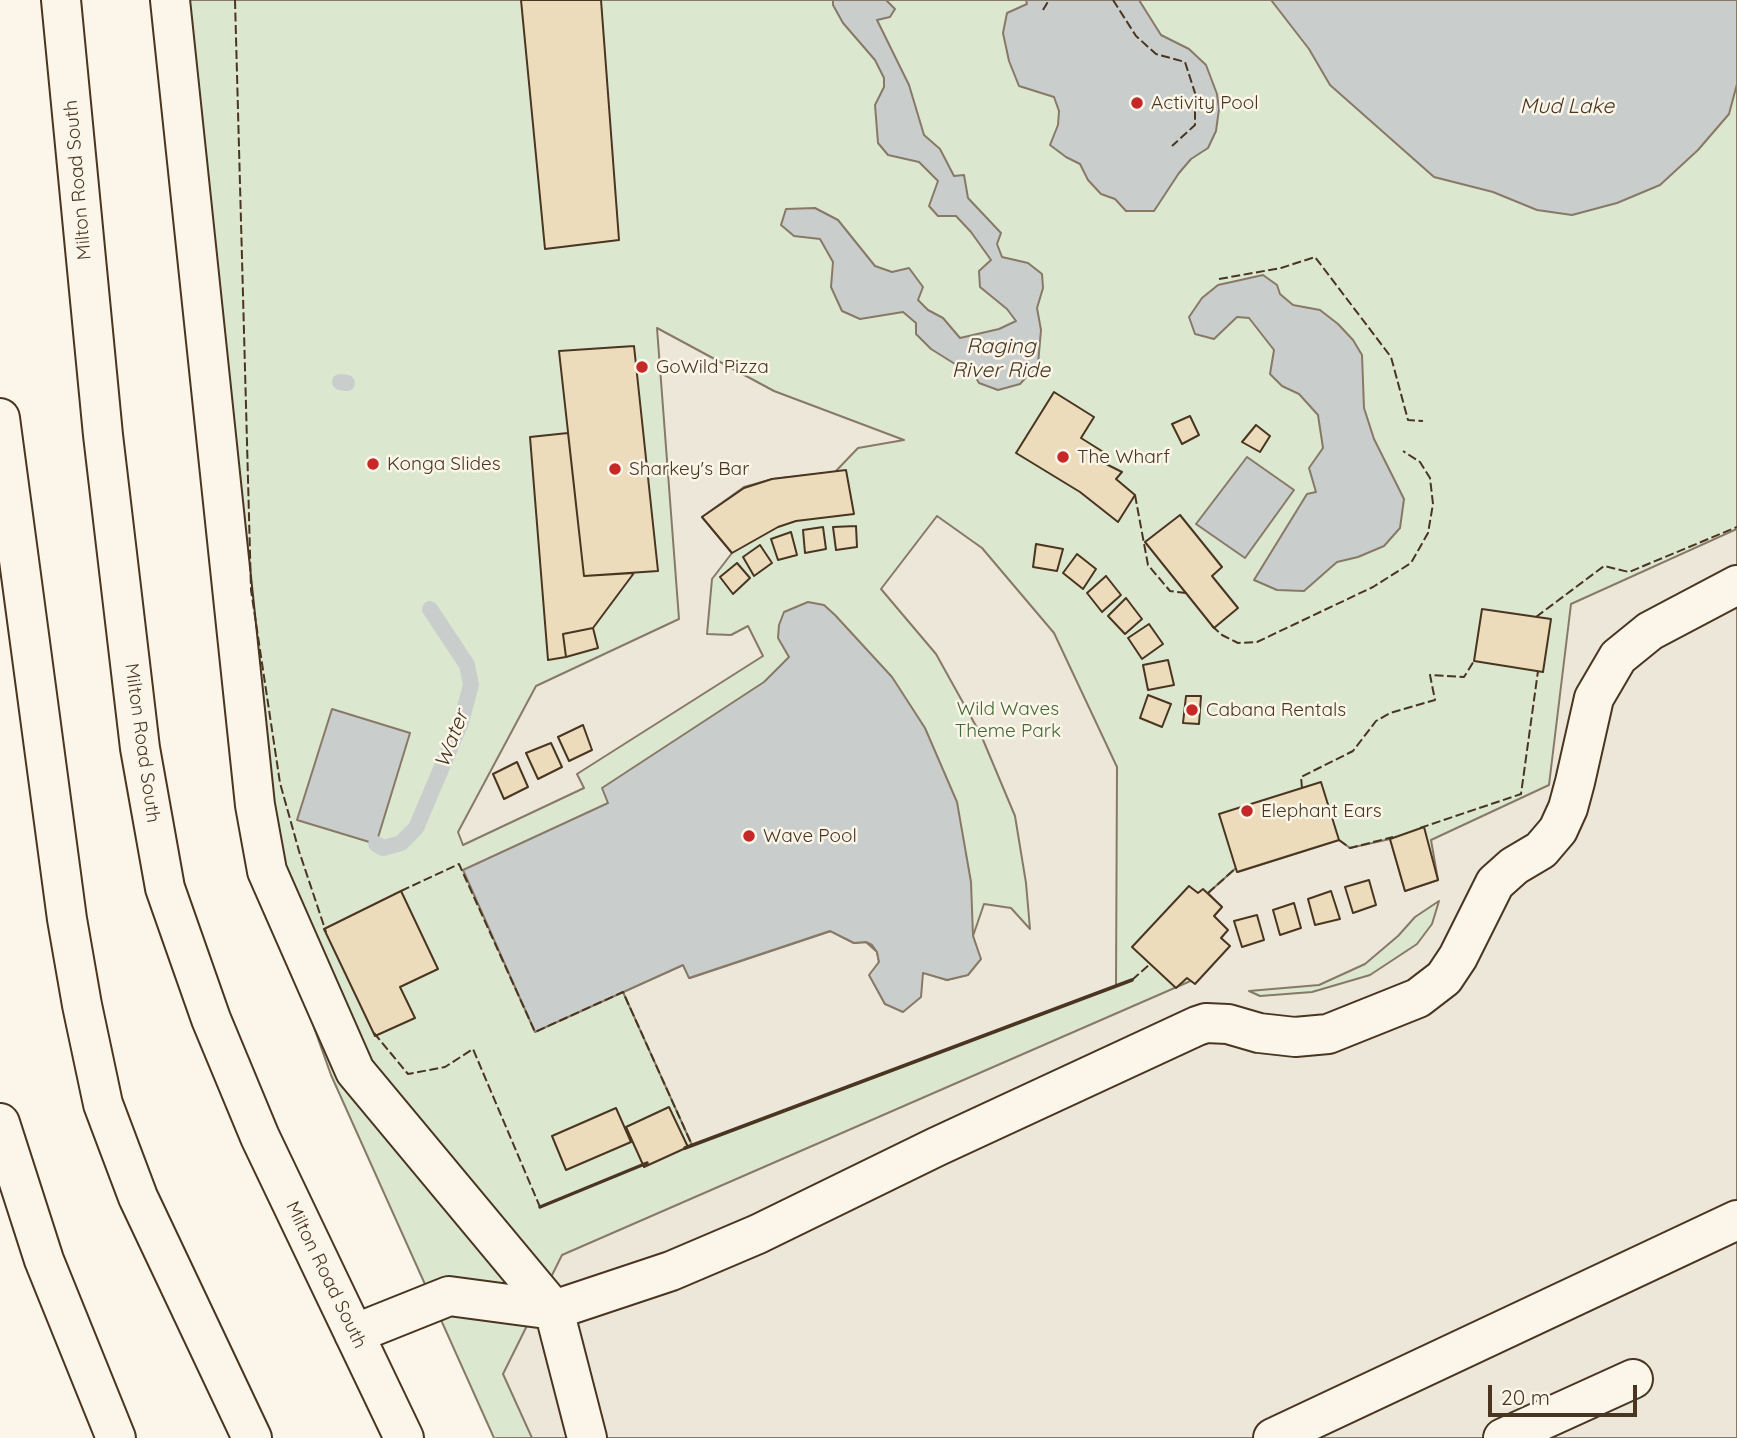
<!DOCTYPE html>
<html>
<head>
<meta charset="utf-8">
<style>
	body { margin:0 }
	#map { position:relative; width:1737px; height:1438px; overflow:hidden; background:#fbf6e9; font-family:Quicksand,sans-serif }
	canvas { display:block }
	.scale { position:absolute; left:1488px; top:1385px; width:149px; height:32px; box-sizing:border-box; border:4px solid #4a3520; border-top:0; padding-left:9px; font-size:21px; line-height:24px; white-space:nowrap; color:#4a3520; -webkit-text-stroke:5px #fbf6e9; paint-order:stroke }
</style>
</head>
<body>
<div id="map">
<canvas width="1737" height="1438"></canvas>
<div class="scale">20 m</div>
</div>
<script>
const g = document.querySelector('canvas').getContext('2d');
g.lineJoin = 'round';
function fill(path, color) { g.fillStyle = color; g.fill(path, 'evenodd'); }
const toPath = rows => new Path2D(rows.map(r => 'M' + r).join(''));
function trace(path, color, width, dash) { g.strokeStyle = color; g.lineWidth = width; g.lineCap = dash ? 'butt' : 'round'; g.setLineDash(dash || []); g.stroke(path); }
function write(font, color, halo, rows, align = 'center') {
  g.font = font + ' Quicksand,sans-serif'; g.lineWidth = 5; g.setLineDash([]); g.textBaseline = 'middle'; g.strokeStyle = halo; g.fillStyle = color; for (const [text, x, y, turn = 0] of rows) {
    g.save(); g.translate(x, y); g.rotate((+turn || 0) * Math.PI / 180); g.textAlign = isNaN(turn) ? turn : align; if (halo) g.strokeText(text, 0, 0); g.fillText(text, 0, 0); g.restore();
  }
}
const green = toPath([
	[155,0,1737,0,1737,1438,494,1438,331,1075,247,840,155,0]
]);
const parking = toPath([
	[657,328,774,391,904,440,858,448,835,472,773,479,744,487,702,517,732,553,712,579,707,634,731,635,748,626,763,656,577,774,584,788,463,845,458,832,536,686,679,619,657,328],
	[937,516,982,548,1054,633,1117,767,1116,986,692,1145,623,992,683,965,690,978,831,931,854,943,866,942,877,952,879,962,870,976,885,1004,923,972,947,980,967,975,980,959,973,936,984,904,1011,908,1030,929,1026,883,1015,816,981,735,936,654,881,589,937,516],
	[1737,529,1737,1438,532,1438,503,1374,562,1255,1202,976,1229,946,1221,938,1227,930,1214,916,1222,907,1208,893,1236,868,1238,872,1339,840,1350,848,1390,839,1405,891,1438,880,1431,840,1549,785,1571,604,1737,529],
	[1439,901,1432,924,1417,944,1370,975,1312,992,1260,996,1249,991,1319,985,1365,964,1398,936,1415,917,1439,901]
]);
const water = toPath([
	[833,0,886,0,895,9,890,17,877,20,909,85,924,135,940,149,954,176,964,175,968,198,1001,233,997,244,1002,257,1028,263,1042,274,1043,288,1037,308,1041,330,1038,364,1020,384,998,390,979,383,971,369,955,364,931,349,916,334,916,323,903,312,860,319,842,311,831,287,833,262,820,239,794,236,781,225,786,209,815,208,838,220,875,266,892,272,909,268,923,287,918,300,928,310,943,318,960,338,999,329,1016,321,1007,309,980,287,979,271,991,260,971,232,956,216,938,216,929,206,938,181,919,162,888,155,878,143,875,105,884,87,884,78,875,60,843,23,833,5,833,0],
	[1026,0,1139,0,1161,35,1189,49,1206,65,1217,94,1219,109,1216,131,1208,148,1191,159,1179,173,1154,211,1126,211,1115,199,1101,194,1088,180,1080,164,1066,157,1050,145,1058,125,1059,111,1054,97,1019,86,1009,61,1003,33,1007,13,1027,4,1026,0],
	[1271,0,1737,0,1737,84,1729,114,1698,150,1660,185,1617,203,1572,215,1537,210,1493,192,1434,177,1330,85,1309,49,1271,0],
	[1263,275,1277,285,1280,294,1293,305,1320,310,1338,324,1353,340,1362,355,1364,408,1374,439,1404,499,1400,528,1384,546,1358,557,1337,562,1304,591,1277,590,1254,580,1307,494,1316,492,1309,468,1323,448,1318,415,1299,394,1282,386,1270,374,1274,350,1249,318,1237,317,1214,339,1195,334,1189,317,1202,298,1218,285,1263,275],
	[1247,457,1294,490,1245,558,1196,524,1247,457],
	[808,602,824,605,835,615,892,677,925,728,957,802,971,882,973,936,981,959,968,975,947,980,923,973,921,997,903,1012,885,1004,869,975,879,962,877,952,872,945,866,942,854,943,830,931,689,978,683,965,535,1032,463,870,608,803,602,788,764,682,789,657,778,638,779,625,784,612,808,602],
	[332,709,410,733,376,844,297,820,332,709]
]);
const stream = toPath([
	[340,382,347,383],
	[376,844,383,848,401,843,416,828,461,722,471,685,467,665,430,609]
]);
const building = toPath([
	[521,0,601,0,619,240,545,249,521,0],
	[634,346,658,571,584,576,559,351,634,346],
	[1054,392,1094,417,1081,438,1105,453,1100,461,1122,472,1116,479,1135,495,1118,522,1080,492,1016,453,1054,392],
	[1190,416,1199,435,1182,444,1172,424,1190,416],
	[1256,425,1270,436,1260,452,1242,442,1256,425],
	[568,433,584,576,634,573,593,628,563,634,566,657,548,660,530,437,568,433],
	[846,470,854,514,796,521,778,527,732,553,702,517,744,488,772,479,846,470],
	[1180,515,1222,567,1212,576,1238,608,1214,628,1145,542,1180,515],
	[856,526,857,547,836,550,833,527,856,526],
	[823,527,826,549,805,553,803,530,823,527],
	[791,532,797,555,778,560,771,539,791,532],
	[1036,544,1063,549,1057,571,1033,567,1036,544],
	[760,545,772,563,754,576,743,557,760,545],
	[1077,554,1096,569,1083,589,1063,573,1077,554],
	[737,563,750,578,733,594,720,577,737,563],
	[1106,576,1121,595,1102,612,1087,593,1106,576],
	[1126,598,1142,619,1125,634,1108,616,1126,598],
	[1482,609,1551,619,1543,672,1474,661,1482,609],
	[1149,624,1163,644,1142,659,1128,638,1149,624],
	[593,628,598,648,566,657,563,634,593,628],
	[1168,660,1174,685,1148,690,1143,665,1168,660],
	[1148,695,1171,704,1162,727,1140,718,1148,695],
	[1186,696,1201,696,1199,724,1183,723,1186,696],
	[583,725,592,750,569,761,558,737,583,725],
	[551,743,562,767,538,779,526,753,551,743],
	[517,762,528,787,504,799,493,774,517,762],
	[1321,782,1339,840,1237,872,1219,814,1321,782],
	[1424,827,1438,880,1405,891,1390,839,1424,827],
	[1369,880,1376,905,1353,913,1345,887,1369,880],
	[1189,886,1198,893,1203,889,1222,907,1214,916,1228,930,1221,938,1230,946,1195,984,1187,978,1176,988,1132,947,1189,886],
	[401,891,438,969,400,987,415,1018,375,1036,324,929,401,891],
	[1331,891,1340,919,1315,925,1308,899,1331,891],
	[1294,903,1301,928,1280,935,1273,910,1294,903],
	[1257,915,1264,940,1242,947,1234,921,1257,915],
	[669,1107,688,1147,644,1167,626,1127,669,1107],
	[616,1108,631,1142,566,1170,552,1136,616,1108]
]);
const minor = toPath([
	[61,0,103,435,140,748,165,888,211,1019,260,1137,404,1438],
	[170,0,255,805,267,871,355,1071,554,1310,587,1438],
	[0,418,67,919,82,1005,103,1104,138,1197,252,1438],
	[0,1123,44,1260,116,1438],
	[354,1334,449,1296,554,1310,671,1271,758,1234,936,1147,1197,1026,1206,1023,1228,1024,1259,1033,1295,1037,1328,1034,1418,998,1444,978,1458,957,1495,883,1514,866,1541,850,1558,830,1568,808,1575,782,1594,698,1618,657,1650,631,1737,585],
	[1273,1438,1737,1220],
	[1503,1438,1633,1379]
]);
const fence = toPath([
	[235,0,251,590,280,783,299,851,326,932],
	[1113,0,1136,36,1156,54,1185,62,1195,93,1195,125,1172,146],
	[1043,10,1049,0],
	[1219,279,1281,268,1315,257,1391,357,1408,420,1423,421],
	[1135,495,1148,565,1170,591,1186,593,1188,596],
	[1536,617,1604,566,1629,572,1737,527],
	[1212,626,1222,635,1238,643,1257,642,1373,587,1411,563,1428,533,1433,504,1430,478,1420,462,1403,451],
	[1302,788,1301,777,1353,751,1376,721,1390,713,1435,700,1430,675,1464,677,1474,661],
	[1420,828,1521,794,1538,671],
	[1339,840,1350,848,1393,837],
	[401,891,459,864,535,1032,623,992,692,1145],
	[1208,893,1236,868],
	[1132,980,1150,964],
	[374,1033,408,1074,445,1067,473,1049,540,1207]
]);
const wall = toPath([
	[685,1148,1132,980],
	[540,1207,647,1163]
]);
const markers = [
	[1137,103,7,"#c62828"],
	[642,367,7,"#c62828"],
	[1063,457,7,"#c62828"],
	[373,464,7,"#c62828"],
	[615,469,7,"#c62828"],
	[1192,710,7,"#c62828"],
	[1247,811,7,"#c62828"],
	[749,836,7,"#c62828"]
];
const poiNames = [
	["Activity Pool",1151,103],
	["GoWild Pizza",656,367],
	["The Wharf",1077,457],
	["Konga Slides",387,464],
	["Sharkey's Bar",629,469],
	["Cabana Rentals",1206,710],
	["Elephant Ears",1261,811],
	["Wave Pool",763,836]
];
const streetNames = [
	["Milton Road South",78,180,-95],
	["Milton Road South",142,743,82],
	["Milton Road South",326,1275,64]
];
const parkNames = [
	["Wild Waves",1008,709],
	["Theme Park",1008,731]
];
const waterNames = [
	["Mud Lake",1567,107],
	["Raging",1001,347],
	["River Ride",1001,371],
	["Water",452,739,-69]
];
fill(green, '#dce7d0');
trace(green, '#887966', 2);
fill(parking, '#ede7d9');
trace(parking, '#887966', 2);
fill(water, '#c9cecd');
trace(water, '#887966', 2);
trace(stream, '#c9cecd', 16);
fill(building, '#ecdcbc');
trace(building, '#4a3520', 2);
trace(minor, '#4a3520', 42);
trace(minor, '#fbf6e9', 38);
trace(fence, '#4a3520', 2, [9, 3.5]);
trace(wall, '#4a3520', 3.5);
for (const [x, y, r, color] of markers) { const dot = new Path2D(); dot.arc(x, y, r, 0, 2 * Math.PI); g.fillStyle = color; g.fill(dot); trace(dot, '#fbf6e9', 2.5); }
write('19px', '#4a3520', '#fbf6e9', poiNames, 'left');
write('19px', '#4a3520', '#fbf6e9', streetNames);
write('19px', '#436837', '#fbf6e9', parkNames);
write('italic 21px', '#4a3520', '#fbf6e9', waterNames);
</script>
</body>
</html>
